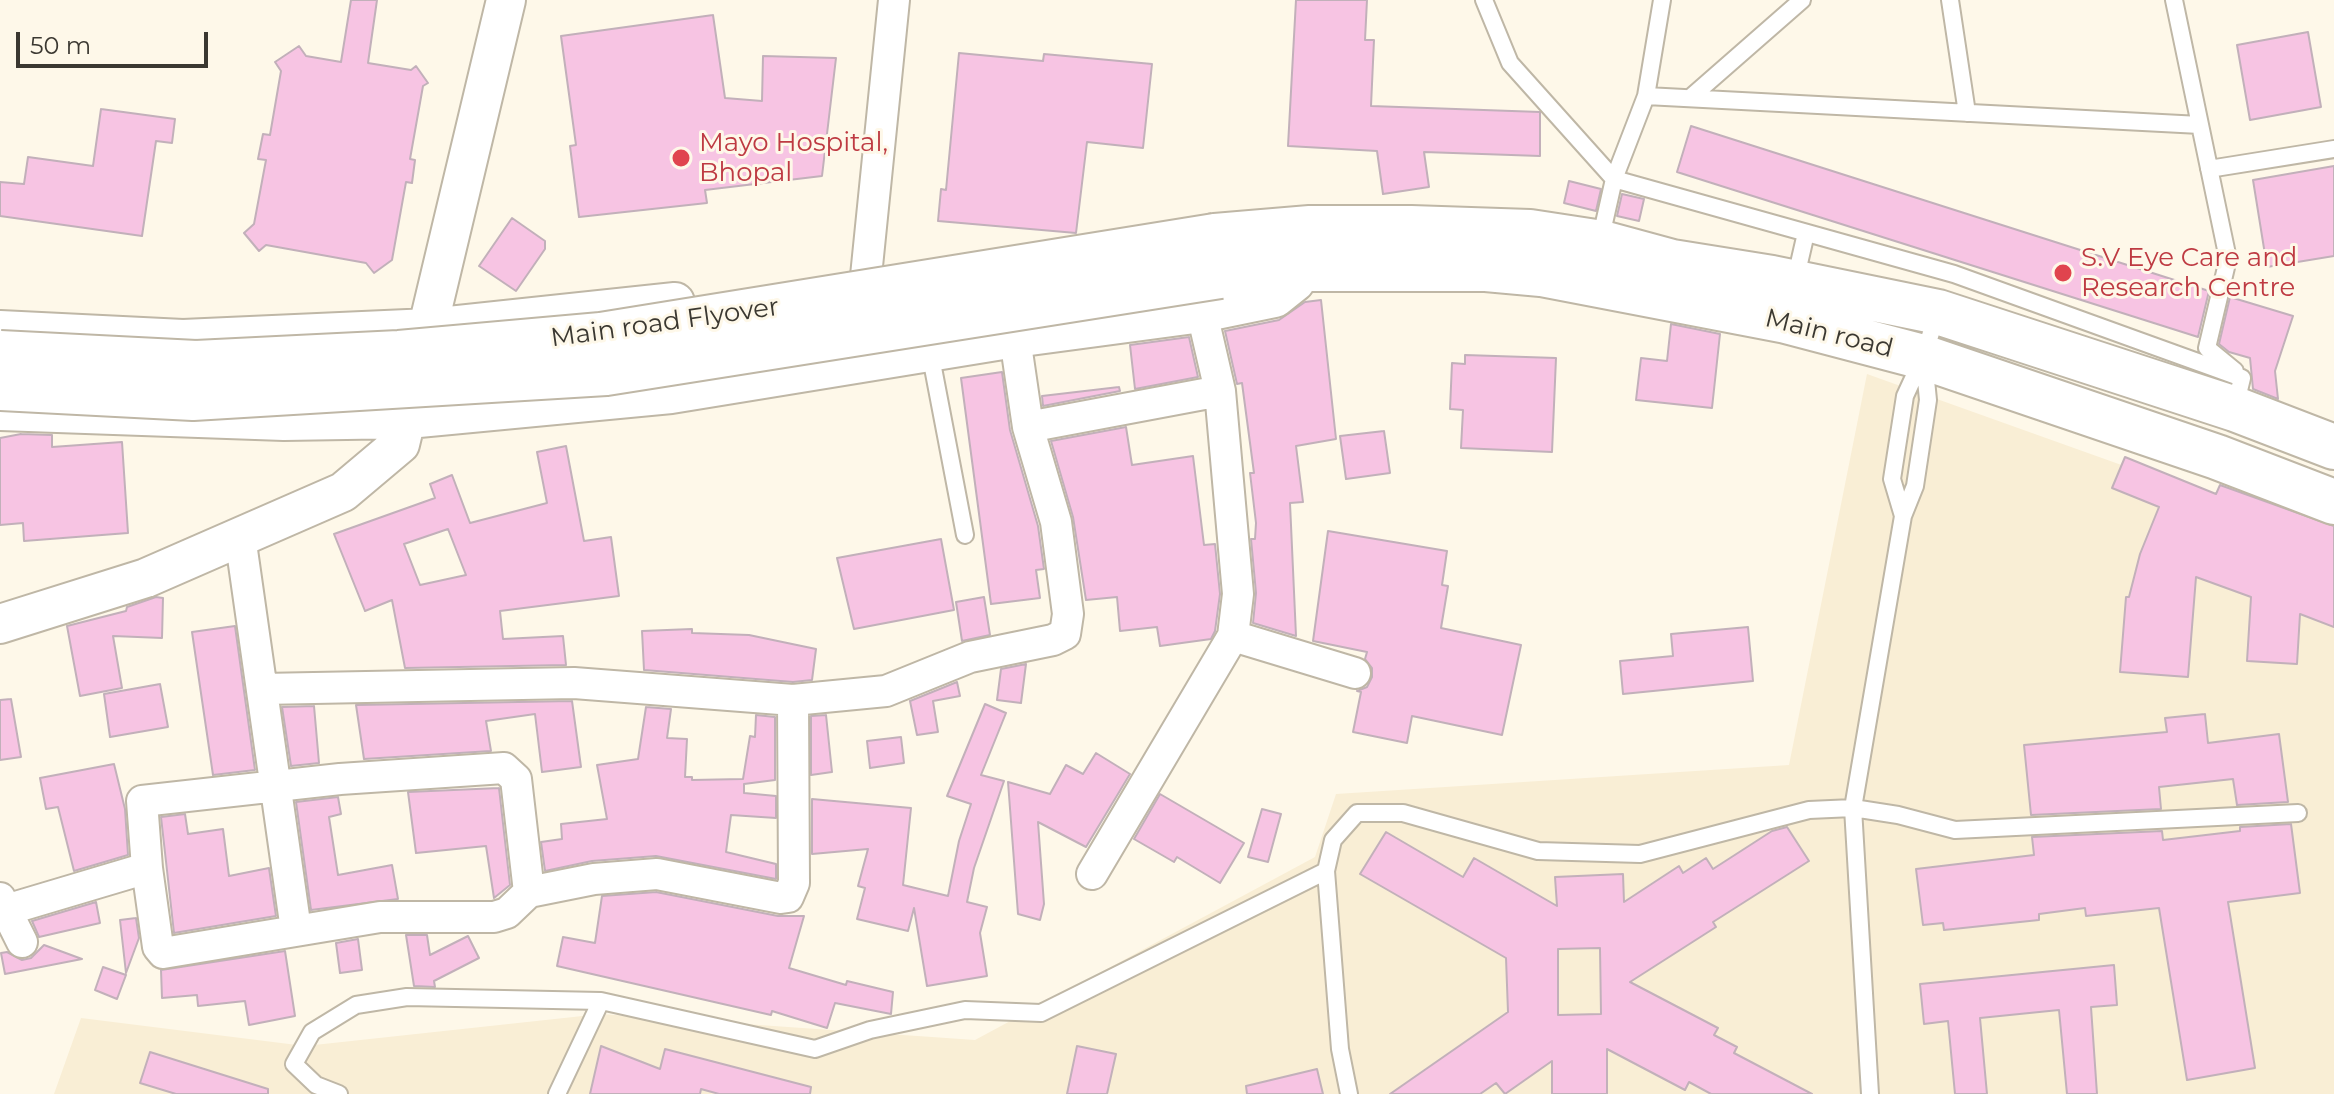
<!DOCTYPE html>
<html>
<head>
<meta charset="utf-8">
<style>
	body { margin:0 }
	#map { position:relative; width:2334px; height:1094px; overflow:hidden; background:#fef8e9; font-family:Montserrat,sans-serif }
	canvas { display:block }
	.scale { position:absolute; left:16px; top:32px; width:192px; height:36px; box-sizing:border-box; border:4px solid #3b3831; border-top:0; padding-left:10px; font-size:24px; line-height:28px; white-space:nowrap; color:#3b3831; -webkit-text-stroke:6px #fef8e9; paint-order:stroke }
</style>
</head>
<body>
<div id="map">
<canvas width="2334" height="1094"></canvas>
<div class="scale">50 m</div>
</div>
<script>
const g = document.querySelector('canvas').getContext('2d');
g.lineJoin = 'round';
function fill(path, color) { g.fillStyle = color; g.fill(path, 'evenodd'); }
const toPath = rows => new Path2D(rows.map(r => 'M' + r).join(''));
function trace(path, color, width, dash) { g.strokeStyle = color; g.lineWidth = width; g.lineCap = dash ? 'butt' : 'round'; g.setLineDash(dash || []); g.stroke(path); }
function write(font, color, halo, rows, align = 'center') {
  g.font = font + ' Montserrat,sans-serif'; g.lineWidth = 6; g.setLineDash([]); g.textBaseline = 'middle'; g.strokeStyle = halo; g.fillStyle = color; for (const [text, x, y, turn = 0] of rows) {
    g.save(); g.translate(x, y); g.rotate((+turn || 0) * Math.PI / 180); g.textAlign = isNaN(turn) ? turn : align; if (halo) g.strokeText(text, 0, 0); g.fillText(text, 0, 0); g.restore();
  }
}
const built = toPath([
	[1867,374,2334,541,2334,1094,54,1094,81,1018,305,1046,601,1014,975,1040,1315,857,1336,794,1789,765]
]);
const building = toPath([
	[351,0,377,0,368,63,411,70,416,66,428,83,423,86,410,159,415,160,412,183,406,182,392,260,374,273,366,263,266,245,259,251,244,233,254,224,266,160,258,159,263,134,270,135,281,71,275,62,299,46,306,56,341,62,351,0],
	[1296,0,1367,0,1365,40,1374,40,1371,106,1540,112,1540,156,1424,152,1429,187,1383,194,1377,151,1288,146,1296,0],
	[713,15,725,98,762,101,763,56,836,58,822,176,705,190,707,203,579,217,570,146,576,145,561,36,713,15],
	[2308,32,2321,107,2250,120,2237,45,2308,32],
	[959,53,1043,61,1044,54,1152,64,1143,148,1087,142,1076,233,938,221,941,189,946,190,959,53],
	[101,109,175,119,172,143,156,141,142,236,0,216,0,182,24,184,28,157,93,166,101,109],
	[1691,126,2209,291,2198,337,1677,172,1691,126],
	[2334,166,2334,256,2267,267,2253,180,2334,166],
	[1569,181,1601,189,1596,211,1564,203,1569,181],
	[1622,194,1644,199,1639,221,1617,216,1622,194],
	[512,218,545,241,545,249,516,291,479,266,512,218],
	[2230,297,2293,316,2275,371,2278,399,2253,389,2250,358,2229,352,2219,344,2230,297],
	[1321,300,1336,439,1296,446,1303,502,1290,503,1296,636,1253,623,1256,593,1251,539,1255,539,1256,523,1250,473,1254,473,1242,383,1237,384,1225,331,1279,320,1305,302,1321,300],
	[1671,324,1720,334,1712,408,1636,400,1641,358,1667,361,1671,324],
	[1189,337,1198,377,1135,389,1130,345,1189,337],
	[1465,355,1556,358,1552,452,1461,448,1463,410,1450,409,1452,363,1465,364,1465,355],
	[1002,372,1010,430,1038,526,1044,569,1036,570,1040,598,991,604,961,378,1002,372],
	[1119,387,1120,391,1043,406,1042,396,1119,387],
	[1126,427,1132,465,1193,456,1204,545,1215,544,1220,594,1215,631,1211,639,1160,646,1157,627,1120,631,1117,597,1086,600,1073,517,1051,441,1126,427],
	[1384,431,1390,473,1346,479,1340,436,1384,431],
	[21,434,52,435,52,447,122,442,128,533,24,541,23,523,0,525,0,438,21,434],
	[566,446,584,541,611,537,619,596,500,611,503,639,563,636,566,665,405,668,392,600,365,611,334,534,435,498,430,484,452,475,470,523,547,503,537,452,566,446],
	[448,529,466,575,420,585,404,544,448,529],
	[2125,457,2216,494,2220,485,2334,526,2334,627,2300,614,2297,664,2247,661,2251,597,2196,577,2188,677,2120,672,2126,597,2129,597,2140,554,2159,507,2112,488,2125,457],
	[1328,531,1447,551,1442,585,1448,586,1441,628,1521,645,1502,735,1412,716,1407,743,1353,732,1361,692,1357,691,1367,687,1372,677,1372,668,1365,659,1367,652,1313,641,1328,531],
	[941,539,954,610,854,629,837,558,941,539],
	[156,597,163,598,162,638,113,636,122,688,80,696,67,626,126,611,127,607,156,597],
	[984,597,990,635,962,641,956,602,984,597],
	[235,626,255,770,213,775,192,632,235,626],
	[1748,627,1753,681,1623,694,1620,661,1673,656,1671,634,1748,627],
	[692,629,692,633,749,635,816,649,812,680,793,682,644,670,642,631,692,629],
	[1026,664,1021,703,997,700,1001,669,1026,664],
	[957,682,960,696,933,701,938,732,917,735,910,701,957,682],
	[160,684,168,727,110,737,104,694,160,684],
	[11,699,21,757,0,760,0,700,11,699],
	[572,701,581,767,542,772,535,714,486,721,491,751,364,759,356,705,572,701],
	[985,704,1006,713,981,775,1004,781,974,868,967,902,987,907,980,933,987,976,927,986,914,908,908,931,857,919,865,888,858,886,868,849,812,854,812,799,911,808,903,885,948,896,959,841,971,804,947,796,985,704],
	[314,706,319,763,291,766,282,707,314,706],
	[646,707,671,709,667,738,687,739,685,777,692,777,692,780,743,779,750,736,755,737,756,715,775,717,775,780,744,784,744,793,776,796,776,818,731,815,726,852,776,864,776,879,656,856,592,861,545,871,541,842,562,839,561,824,607,819,597,765,638,759,646,707],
	[2205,714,2208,743,2279,734,2288,802,2237,805,2233,779,2159,787,2161,809,2031,815,2024,745,2167,732,2165,718,2205,714],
	[826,715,832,772,811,775,811,716,826,715],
	[901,737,904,763,870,768,867,741,901,737],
	[1096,753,1130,774,1086,847,1038,822,1044,904,1040,920,1018,914,1008,782,1050,794,1066,765,1083,774,1096,753],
	[114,764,125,809,128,855,74,871,58,807,46,809,40,778,114,764],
	[499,788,510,885,494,898,486,846,416,853,408,792,499,788],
	[1160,794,1244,843,1220,883,1177,857,1174,862,1134,839,1160,794],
	[338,797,341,814,329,817,338,875,392,865,398,899,311,910,296,802,338,797],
	[1262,809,1281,814,1268,862,1248,857,1262,809],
	[185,814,188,834,223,829,229,876,269,868,276,916,174,933,161,817,185,814],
	[2291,824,2300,893,2228,902,2255,1068,2187,1080,2159,908,2086,916,2085,908,2039,914,2039,920,1944,930,1943,923,1923,925,1916,869,2034,855,2032,837,2162,831,2163,840,2240,831,2240,827,2291,824],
	[1787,827,1809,861,1713,922,1716,927,1630,982,1718,1028,1714,1035,1737,1047,1734,1053,1812,1094,1711,1094,1689,1082,1685,1090,1607,1049,1607,1094,1552,1094,1552,1061,1505,1094,1496,1083,1480,1094,1390,1094,1508,1012,1506,958,1360,874,1386,832,1463,877,1474,858,1557,906,1555,877,1623,874,1624,902,1679,866,1683,873,1706,858,1713,869,1772,831,1787,827],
	[1600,948,1601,1014,1558,1015,1558,949,1600,948],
	[656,892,778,916,804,916,789,968,846,985,847,981,893,992,891,1014,835,1003,827,1028,772,1011,771,1015,557,966,563,937,595,943,602,896,656,892],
	[96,902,100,923,39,937,32,921,96,902],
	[136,918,139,938,126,973,120,920,136,918],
	[406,935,427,935,430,955,468,936,479,958,434,981,435,987,414,986,406,935],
	[358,939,362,970,340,973,336,943,358,939],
	[44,945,82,959,5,974,1,953,7,952,22,960,31,958,44,945],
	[285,951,295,1016,249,1025,245,1001,198,1006,197,995,162,998,161,970,285,951],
	[2114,965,2117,1005,2091,1007,2097,1094,2067,1094,2059,1010,1980,1018,1987,1094,1955,1094,1948,1021,1924,1024,1920,984,2114,965],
	[103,967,126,975,117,999,95,990,103,967],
	[601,1046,660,1069,665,1049,811,1087,810,1094,719,1094,701,1089,700,1094,590,1094,601,1046],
	[1077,1046,1116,1054,1107,1094,1067,1094,1077,1046],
	[150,1052,268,1089,268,1094,176,1094,140,1083,150,1052],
	[1317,1069,1323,1094,1247,1094,1246,1086,1317,1069]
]);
const service = toPath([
	[1484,0,1510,63,1614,179,1954,274,2242,378,2235,407],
	[1950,0,1967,113],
	[2174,0,2228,259,2207,348,2235,371],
	[1646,96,2200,125],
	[1690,98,1802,0],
	[2209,169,2334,149],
	[1600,241,1614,179,1646,96,1662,0],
	[1795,281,1806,233],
	[930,352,965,535],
	[1903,516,1892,479,1905,396,1923,357,1937,315],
	[339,1094,316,1085,294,1064,312,1032,356,1005,407,997,601,1001,815,1049,870,1030,965,1010,1041,1013,1326,871],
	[557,1094,601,1001],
	[1349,1094,1340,1049,1326,871,1333,840,1357,813,1403,813,1538,851,1640,854,1809,810,1853,808,1898,815,1955,830,2298,813],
	[1870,1094,1853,808,1903,516,1915,486,1928,400,1924,360]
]);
const minor = toPath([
	[866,276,894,0],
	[1028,427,1220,391],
	[240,536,296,930],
	[1233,636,1355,673],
	[262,689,574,683,793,700,886,691,970,657,1053,640,1065,634,1068,614,1056,522,1028,427,1015,338],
	[1092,874,1233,636,1238,594,1220,391,1202,313],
	[529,892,516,779,504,768,340,779,142,801,147,868,158,947,163,953,380,917,494,917,507,913,529,892,594,879,657,874,781,898,788,897,794,883,793,700],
	[0,898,22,942],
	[6,910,147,868]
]);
const tertiary = toPath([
	[0,330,183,339,430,328,675,302],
	[0,411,284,421,408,419,671,394,1015,338,1202,313,1275,298,1295,282,1303,269],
	[0,624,146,578,343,492,400,444,506,0]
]);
const primary = toPath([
	[1215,236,1310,228,1411,228,1530,232,1602,243,1672,262,1772,278,1938,312,2235,409,2334,447],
	[1220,276,1303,269,1486,269,1541,274,1786,321,1923,357,2217,457,2334,502]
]);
const primaryBridge = toPath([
	[0,353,196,363,399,353,601,335,1215,236],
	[0,388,193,398,606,373,1220,276]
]);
const markers = [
	[681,158,10,"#e0444e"],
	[2063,273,10,"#e0444e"]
];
const healthNames = [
	["Mayo Hospital,",699,143],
	["Bhopal",699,173],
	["S.V Eye Care and",2081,258],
	["Research Centre",2081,288]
];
const streetNames = [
	["Main road Flyover",665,323,-8],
	["Main road",1829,334,14]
];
fill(built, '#f9eed5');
fill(building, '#f7c4e3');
trace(building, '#c2b0ba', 2);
trace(service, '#bfb7a6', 20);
trace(minor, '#bfb7a6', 34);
trace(tertiary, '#bfb7a6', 42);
trace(primary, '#bfb7a6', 48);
trace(service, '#fff', 16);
trace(minor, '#fff', 30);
trace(tertiary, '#fff', 38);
trace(primary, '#fff', 44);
trace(primaryBridge, '#bfb7a6', 48, []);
trace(primaryBridge, '#fff', 44);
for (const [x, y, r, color] of markers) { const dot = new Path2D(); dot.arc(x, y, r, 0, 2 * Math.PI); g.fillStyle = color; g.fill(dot); trace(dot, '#fef8e9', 3); }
write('26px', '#be3a42', '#fef8e9', healthNames, 'left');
write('26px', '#3b3831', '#fef8e9', streetNames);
</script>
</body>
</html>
